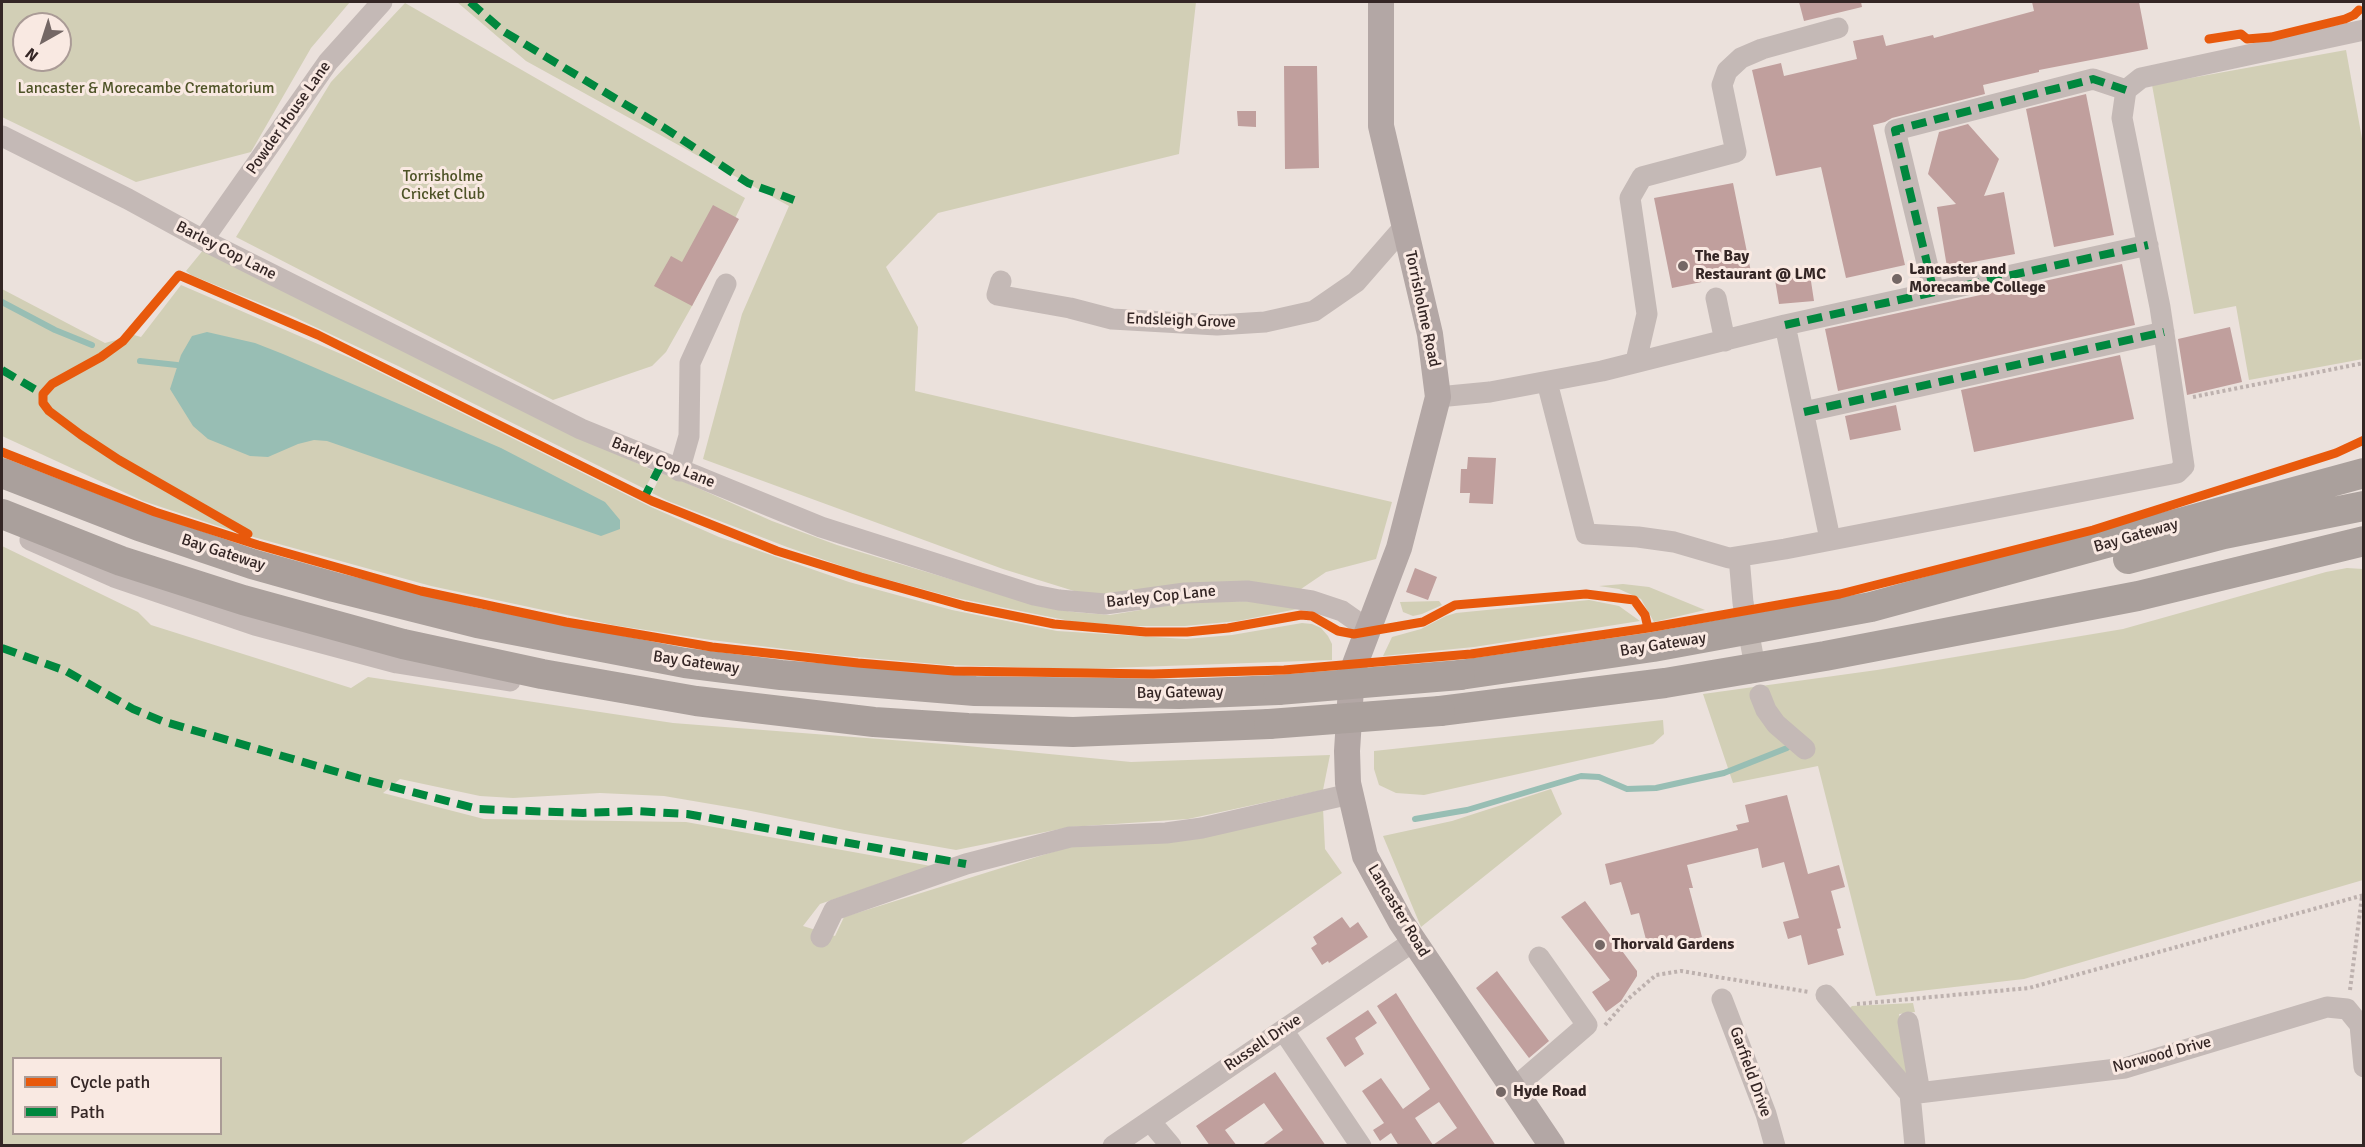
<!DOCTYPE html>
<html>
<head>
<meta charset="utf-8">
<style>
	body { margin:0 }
	#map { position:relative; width:2365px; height:1147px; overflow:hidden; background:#ebe1dc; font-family:Signika,sans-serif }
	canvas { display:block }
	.frame { position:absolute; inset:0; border:3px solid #342625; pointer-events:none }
	.legend { position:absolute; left:12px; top:1057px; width:210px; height:78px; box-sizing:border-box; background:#f9e9e2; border:2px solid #aa9b96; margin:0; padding:8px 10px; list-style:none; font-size:18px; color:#342625 }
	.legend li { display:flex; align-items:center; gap:12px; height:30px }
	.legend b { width:30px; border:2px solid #aa9b96 }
	.north { position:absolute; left:12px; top:12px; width:60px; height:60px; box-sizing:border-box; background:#f9e9e2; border:2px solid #aa9b96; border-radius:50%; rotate:219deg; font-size:16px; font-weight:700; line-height:24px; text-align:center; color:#342625 }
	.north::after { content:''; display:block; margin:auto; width:21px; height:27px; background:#746765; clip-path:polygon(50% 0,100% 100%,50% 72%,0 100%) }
</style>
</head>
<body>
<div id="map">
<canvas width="2365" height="1147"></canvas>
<div class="frame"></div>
<ul class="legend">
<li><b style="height:8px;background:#e8590c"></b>Cycle path</li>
<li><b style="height:8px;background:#00873e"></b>Path</li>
</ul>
<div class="north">N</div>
</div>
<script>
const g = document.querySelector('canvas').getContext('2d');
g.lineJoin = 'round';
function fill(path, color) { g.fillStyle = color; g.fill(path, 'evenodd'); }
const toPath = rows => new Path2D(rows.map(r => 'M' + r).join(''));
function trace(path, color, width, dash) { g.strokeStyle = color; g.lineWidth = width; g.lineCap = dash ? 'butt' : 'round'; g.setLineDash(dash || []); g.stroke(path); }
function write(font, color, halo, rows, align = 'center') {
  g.font = font + ' Signika,sans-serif'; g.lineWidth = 6; g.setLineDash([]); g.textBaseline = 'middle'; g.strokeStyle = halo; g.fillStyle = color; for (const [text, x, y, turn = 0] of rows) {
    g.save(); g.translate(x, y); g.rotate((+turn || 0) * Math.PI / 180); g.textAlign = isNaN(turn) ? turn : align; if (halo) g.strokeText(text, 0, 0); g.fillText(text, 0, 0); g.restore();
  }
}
const green = toPath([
	[2,2,350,2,311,48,251,152,136,182,2,117],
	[24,24,60,24,60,60,24,60],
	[457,2,1196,2,1179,154,938,213,886,267,918,327,915,391,1392,502,1376,559,1326,572,1301,589,1133,592,1087,595,1003,569,703,459,742,314,789,206,526,61],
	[405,3,745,198,692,306,666,352,652,366,553,400,236,237,331,82],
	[2346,50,2363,144,2363,359,2249,380,2236,306,2194,314,2152,85],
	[204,249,535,415,654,471,645,489,398,366,294,317,191,275,186,271],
	[181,285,355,360,651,507,719,537,849,582,952,610,1057,631,1186,639,1232,635,1302,623,1312,624,1321,628,1328,636,1332,644,1332,660,1082,669,947,665,834,655,711,640,613,625,431,586,239,533,143,501,2,436,2,289,105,343,134,335,141,337],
	[662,472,772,521,837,545,1043,607,1074,612,1110,615,1189,602,1262,601,1302,608,1238,621,1185,626,1133,626,1075,622,956,598,859,572,787,547,668,501,652,493],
	[2,546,138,612,151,625,351,688,368,677,673,723,957,745,1131,762,1330,755,1323,790,1188,819,1070,827,956,850,854,832,746,810,664,796,600,793,513,798,480,796,400,779,383,793,484,819,686,822,931,866,820,904,803,926,835,936,844,917,1075,845,1323,808,1325,849,1342,873,960,1145,2,1145],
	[14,1058,220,1058,220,1134,14,1134],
	[2347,568,2363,569,2363,880,2024,979,1876,996,1818,766,1733,783,1703,694,1877,670,2123,629,2326,572],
	[1623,584,1649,587,1705,610,1654,622,1641,599,1619,589,1599,586],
	[1589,600,1619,606,1640,621,1474,647,1383,656,1392,637,1421,629,1446,616,1456,613],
	[1439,601,1442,605,1422,614,1413,616,1403,612,1400,602],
	[1663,720,1664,734,1653,744,1424,795,1396,793,1379,785,1374,769,1374,751],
	[1551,789,1562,814,1421,927,1383,836,1452,821],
	[1913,1003,1915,1012,1899,1014,1911,1064,1911,1081,1850,1008,1852,1006]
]);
const water = toPath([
	[207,332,255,343,283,354,501,448,605,502,620,520,620,529,601,536,327,441,314,440,298,444,268,457,250,456,208,439,193,426,170,389,181,355,192,336]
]);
const stream = toPath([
	[2,302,55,330,92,345],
	[140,361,177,365],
	[1415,819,1467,810,1581,776,1599,777,1627,789,1656,788,1724,773,1787,748]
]);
const building = toPath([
	[1799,2,1861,2,1862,7,1804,21],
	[2032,2,2139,2,2148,49,2039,70,2039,72,1983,85,1985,94,1892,118,1885,122,1873,125,1905,265,1846,278,1821,167,1776,176,1752,70,1781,63,1784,76,1857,59,1853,41,1883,35,1886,46,1933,35,1934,38,2034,11],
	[1284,66,1317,66,1319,168,1285,169],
	[2086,94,2114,235,2054,247,2026,109],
	[1237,111,1256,111,1256,127,1238,126],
	[1968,124,1999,159,1984,196,2004,192,2015,254,1947,267,1937,207,1956,204,1928,174,1939,132],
	[1733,183,1751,272,1672,288,1654,198],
	[713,205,739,219,692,306,654,286,671,256,682,262],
	[2122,264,2135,325,1838,391,1825,329],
	[1809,268,1814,301,1779,304,1775,280],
	[2230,327,2242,382,2187,395,2178,339],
	[2120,355,2134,419,1974,452,1961,390],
	[1896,405,1901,430,1850,440,1845,416],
	[1468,457,1496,458,1493,504,1469,503,1470,493,1460,493,1461,469,1467,469],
	[1415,568,1437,577,1428,600,1406,592],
	[1787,795,1808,874,1839,865,1845,887,1831,891,1841,928,1837,929,1844,955,1808,965,1801,935,1788,939,1783,922,1799,918,1784,862,1762,868,1758,848,1687,865,1693,888,1689,888,1702,937,1649,951,1639,913,1631,915,1621,882,1610,885,1605,864,1738,830,1736,825,1749,822,1745,805],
	[1585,901,1637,971,1637,976,1621,1001,1606,1012,1592,992,1610,980,1561,917],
	[1342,917,1350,928,1358,922,1368,937,1329,963,1328,961,1322,965,1311,948,1317,944,1313,937],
	[1497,971,1549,1041,1529,1058,1476,988],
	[1396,993,1415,1023,1496,1146,1399,1146,1391,1133,1380,1141,1373,1130,1384,1123,1362,1091,1381,1078,1403,1109,1430,1089,1377,1006],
	[1439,1102,1457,1128,1433,1145,1415,1118],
	[1368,1010,1377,1023,1355,1038,1364,1054,1345,1067,1326,1038],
	[1275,1072,1326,1146,1261,1146,1283,1130,1264,1103,1225,1130,1237,1146,1210,1146,1196,1126]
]);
const minorTunnel = toPath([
	[1743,603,1758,682]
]);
const path = toPath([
	[2193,397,2364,363],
	[2350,990,2362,896],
	[1857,1004,2029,988,2364,895],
	[1605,1025,1628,999,1656,975,1681,971,1809,992]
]);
const minor = toPath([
	[2,136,128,199,203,240,581,429,821,527,1034,595,1059,600,1105,604,1185,593,1247,591,1312,601,1342,611,1369,630],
	[203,240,328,62,382,2],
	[1001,281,997,295,1070,308,1112,319,1217,325,1265,322,1314,311,1356,282,1404,227],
	[1934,292,1895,130,2093,79,2126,90],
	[1716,298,1725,341],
	[1785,325,1830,539],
	[1636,361,1647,314,1630,198,1642,177,1736,152,1722,85,1727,71,1741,58,1762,49,1838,28],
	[1547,382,1586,534,1638,537,1674,542,1729,558,1785,549,2177,473,2184,466,2160,307,2122,118,2126,90,2141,78,2364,30],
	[1438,397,1490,392,1602,371,1785,325,2148,245],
	[1804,412,2164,332],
	[679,471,689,436,690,363,726,284],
	[30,540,114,577,255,625,397,663,510,681],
	[1739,557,1743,603],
	[1760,695,1766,710,1776,724,1805,749],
	[821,937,834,910,966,864,1070,837,1166,833,1202,828,1350,794],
	[1826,995,1910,1094],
	[1722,999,1766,1114,1775,1146],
	[1908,1022,1920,1093],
	[1283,1030,1361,1146],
	[1514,1088,1587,1025,1539,957],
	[1910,1094,2125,1068,2327,1007,2347,1009,2360,1025,2364,1067],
	[1910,1094,1915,1146],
	[1150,1121,1171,1146],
	[1113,1146,1414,941]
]);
const major = toPath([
	[1381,2,1381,126,1430,334,1438,397,1399,548,1352,672,1347,751,1348,783,1365,856,1401,922,1552,1146]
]);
const highway = toPath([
	[2,473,139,526,252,564,334,587,477,623,685,663,781,675,975,691,1179,694,1278,690],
	[2,514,121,561,243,600,403,644,542,674,696,701,874,722,968,728,1073,732,1269,724],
	[2128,559,2224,534,2364,506],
	[1460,675,1653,647,1871,607,2364,473],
	[1440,711,1665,683,1825,656,2138,596,2364,541]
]);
const highwayBridge = toPath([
	[1278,690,1460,675],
	[1269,724,1440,711]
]);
const quiet = toPath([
	[470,2,503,31,663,127,748,183,794,200],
	[1934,292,1895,130,2093,79,2126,90],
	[1785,325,2148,245],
	[2,370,43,394],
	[1804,412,2164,332],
	[643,500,662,463],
	[2,648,66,671,133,709,162,721,358,778,478,809,583,813,635,811,687,814,966,864]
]);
const cycleway = toPath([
	[2209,39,2241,34,2247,39,2271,37,2345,19,2354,15,2359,10],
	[2,452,155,512,258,545,421,591,566,622,712,647,858,663,954,671,1153,674,1284,670,1471,654,1648,628,1840,594,2093,530,2336,453,2364,440],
	[248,534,119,460,81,435,49,411,43,403,43,394,52,384,101,357,123,341,179,275,318,335,652,501,777,551,861,577,965,606,1054,624,1146,632,1187,632,1228,628,1301,615,1312,616,1338,631,1354,634,1423,622,1455,605,1586,594,1634,600,1645,615,1648,628]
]);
const markers = [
	[1683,266,6,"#746765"],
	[1897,279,6,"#746765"],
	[1600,945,6,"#746765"],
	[1501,1092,6,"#746765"]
];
const parkNames = [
	["Lancaster & Morecambe Crematorium",146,89],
	["Torrisholme",443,177],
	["Cricket Club",443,195]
];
const streetNames = [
	["Powder House Lane",289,118,-55],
	["Barley Cop Lane",226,251,27],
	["Torrisholme Road",1422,309,78],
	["Endsleigh Grove",1181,321,2],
	["Barley Cop Lane",663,463,22],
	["Bay Gateway",2136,536,-16],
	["Bay Gateway",223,553,18],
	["Barley Cop Lane",1161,597,-6],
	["Bay Gateway",1663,645,-9],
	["Bay Gateway",696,663,8],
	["Bay Gateway",1180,693,-1],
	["Lancaster Road",1398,911,59],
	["Russell Drive",1263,1043,-34],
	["Norwood Drive",2162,1055,-15],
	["Garfield Drive",1750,1072,70]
];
const poiNames = [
	["The Bay",1695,257],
	["Restaurant @ LMC",1695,275],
	["Lancaster and",1909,270],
	["Morecambe College",1909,288],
	["Thorvald Gardens",1612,945],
	["Hyde Road",1513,1092]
];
fill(green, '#d2cfb6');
fill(water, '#98beb4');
trace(stream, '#98beb4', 6);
fill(building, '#c09f9d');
trace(minorTunnel, '#c6bcb7', 21, [21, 10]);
trace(path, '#bdb1ae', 4, [3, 3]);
trace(minor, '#c4b9b6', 21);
trace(major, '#b3a7a5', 26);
trace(highway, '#aaa09c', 30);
trace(highwayBridge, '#aaa09c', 30);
trace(quiet, '#00873e', 8, [15, 8]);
trace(cycleway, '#e8590c', 9);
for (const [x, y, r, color] of markers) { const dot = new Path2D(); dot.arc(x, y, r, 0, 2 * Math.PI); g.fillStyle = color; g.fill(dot); trace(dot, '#f9e9e2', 2); }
write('16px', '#4e5327', '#f9e9e2', parkNames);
write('16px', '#342625', '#f9e9e2', streetNames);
write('bold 16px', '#342625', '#f9e9e2', poiNames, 'left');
</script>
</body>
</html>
